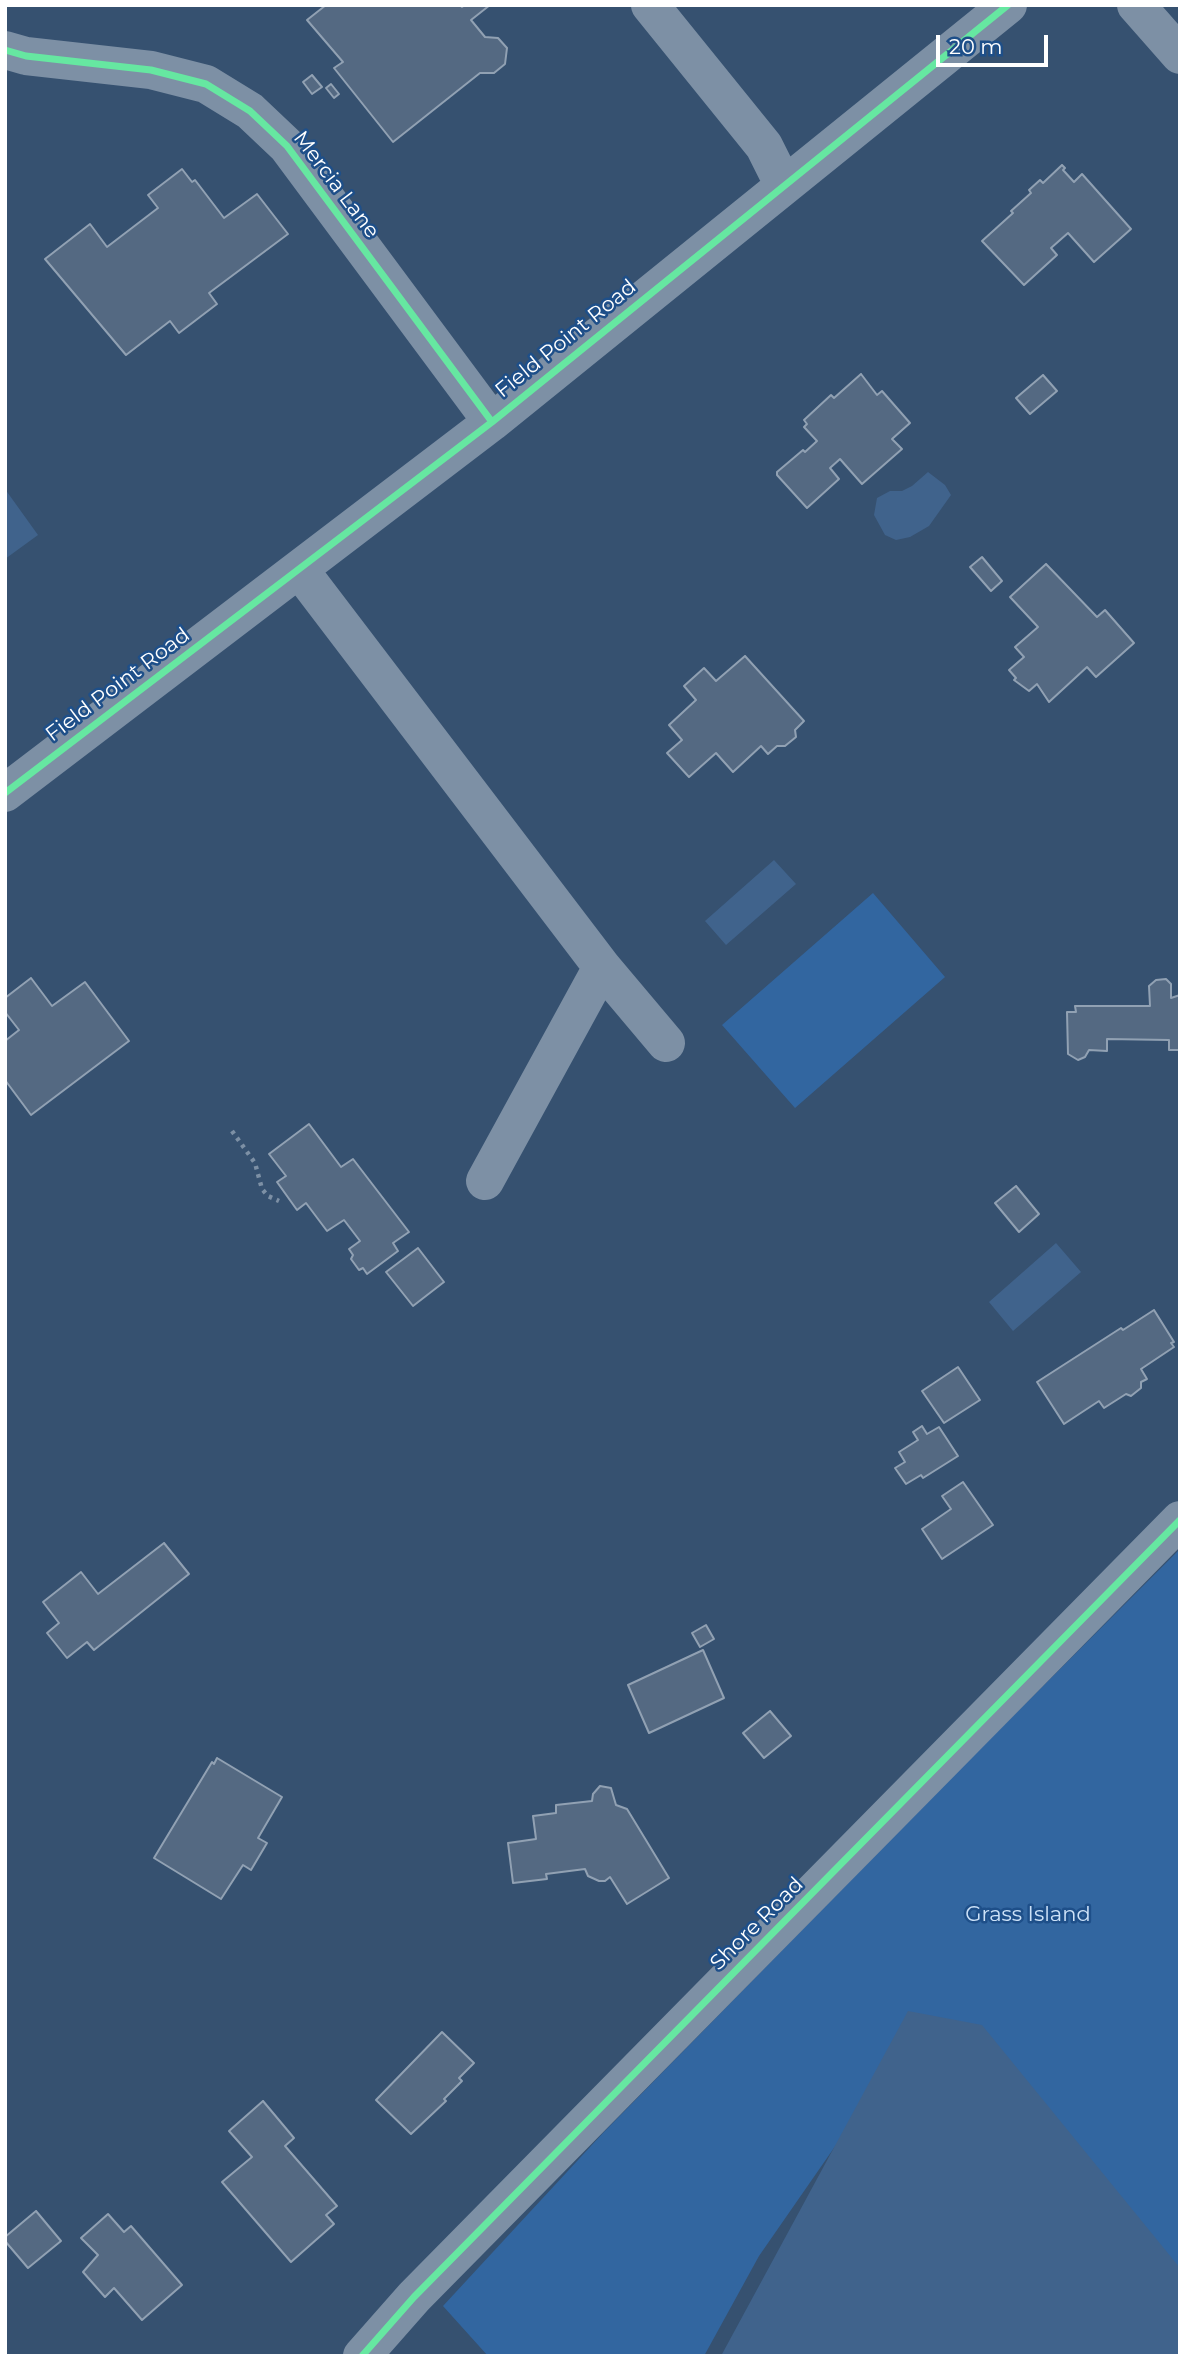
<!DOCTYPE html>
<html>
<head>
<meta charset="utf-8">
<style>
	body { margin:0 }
	#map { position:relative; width:1185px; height:2361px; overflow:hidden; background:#365170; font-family:Montserrat,sans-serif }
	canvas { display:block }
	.frame { position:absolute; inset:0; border:7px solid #fff; pointer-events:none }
	.scale { position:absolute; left:936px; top:35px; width:112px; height:32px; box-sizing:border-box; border:4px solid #fff; border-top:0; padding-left:9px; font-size:21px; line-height:24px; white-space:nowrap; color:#fff; -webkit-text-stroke:5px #1e4f89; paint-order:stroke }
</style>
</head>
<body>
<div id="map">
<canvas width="1185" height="2361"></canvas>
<div class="frame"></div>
<div class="scale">20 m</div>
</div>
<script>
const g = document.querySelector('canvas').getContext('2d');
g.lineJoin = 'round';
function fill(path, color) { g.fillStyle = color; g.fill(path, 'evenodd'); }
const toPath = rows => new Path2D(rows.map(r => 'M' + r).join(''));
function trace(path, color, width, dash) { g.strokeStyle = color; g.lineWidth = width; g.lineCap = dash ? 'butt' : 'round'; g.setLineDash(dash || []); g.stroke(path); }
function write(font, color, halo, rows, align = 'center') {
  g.font = font + ' Montserrat,sans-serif'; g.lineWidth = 5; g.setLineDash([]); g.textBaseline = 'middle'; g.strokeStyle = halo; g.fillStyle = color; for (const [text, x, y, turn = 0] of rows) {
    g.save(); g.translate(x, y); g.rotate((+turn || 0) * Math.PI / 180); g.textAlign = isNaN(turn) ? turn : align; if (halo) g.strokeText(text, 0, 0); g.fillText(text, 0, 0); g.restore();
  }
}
const green = toPath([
	[873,893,945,977,795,1108,722,1025],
	[1180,1549,1180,2293,870,2096,759,2256,704,2356,488,2356,443,2306,603,2133,958,1771]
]);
const water = toPath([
	[928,472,945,485,951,495,929,526,910,537,896,540,885,535,874,515,877,498,890,491,902,491,912,486],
	[5,489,38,535,5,559],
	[774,860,796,884,726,945,705,921],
	[1056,1243,1081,1272,1013,1331,989,1302],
	[908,2011,982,2025,1180,2268,1180,2356,721,2356]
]);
const building = toPath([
	[326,5,460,5,462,7,465,5,490,5,471,20,485,37,498,38,507,48,505,64,494,73,480,73,393,142,334,68,343,62,307,20,326,5],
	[312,75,322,87,312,94,303,82,312,75],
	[331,84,339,94,334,98,326,88,331,84],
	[1062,165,1065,168,1063,170,1074,182,1082,174,1131,229,1094,262,1068,233,1051,248,1057,255,1024,285,982,241,1013,213,1011,211,1031,193,1029,190,1040,180,1043,183,1062,165],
	[182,169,192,182,195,180,224,218,257,194,288,234,209,293,217,304,179,333,170,321,126,355,45,259,90,224,107,247,158,208,148,195,182,169],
	[861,374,877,395,882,391,910,423,892,439,902,449,862,484,840,459,830,468,839,479,807,508,777,475,777,472,803,450,805,452,817,441,804,427,807,424,804,420,831,395,834,398,861,374],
	[1043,375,1057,391,1030,414,1016,398,1043,375],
	[982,557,1002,581,991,591,970,567,982,557],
	[1046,564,1097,617,1105,610,1134,643,1096,677,1087,667,1049,702,1037,684,1029,691,1014,680,1016,678,1009,670,1024,657,1015,647,1038,627,1010,597,1046,564],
	[745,656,804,721,795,730,796,737,785,746,777,746,768,754,761,746,733,772,716,753,689,777,667,753,682,740,669,725,696,700,684,686,704,668,716,681,745,656],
	[31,978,52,1006,85,982,129,1041,31,1115,5,1080,5,1041,19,1030,5,1012,5,998,31,978],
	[1166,979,1171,984,1171,998,1180,995,1180,1050,1169,1050,1169,1040,1107,1039,1107,1051,1089,1050,1085,1057,1078,1060,1068,1054,1067,1012,1076,1012,1075,1006,1150,1006,1149,986,1156,980,1166,979],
	[309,1124,341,1167,353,1159,409,1232,393,1243,398,1251,367,1274,363,1268,359,1270,351,1259,353,1255,349,1249,360,1241,344,1220,327,1231,306,1203,297,1210,277,1182,286,1176,269,1154,309,1124],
	[1016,1186,1039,1214,1019,1232,995,1203,1016,1186],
	[418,1248,444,1282,413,1306,386,1272,418,1248],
	[1154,1310,1174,1342,1171,1343,1174,1347,1141,1369,1147,1379,1141,1382,1141,1388,1131,1396,1126,1394,1104,1408,1099,1401,1064,1424,1037,1382,1121,1328,1123,1330,1154,1310],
	[958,1367,980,1400,944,1423,922,1391,958,1367],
	[922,1426,927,1434,939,1427,958,1456,923,1478,921,1475,906,1484,895,1468,905,1462,899,1452,918,1440,913,1432,922,1426],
	[963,1482,993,1525,942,1559,922,1529,951,1509,942,1496,963,1482],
	[164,1543,189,1574,94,1650,87,1642,67,1658,47,1633,59,1623,43,1602,81,1572,98,1594,164,1543],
	[706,1625,714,1639,700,1647,692,1633,706,1625],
	[703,1650,724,1698,649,1733,628,1685,703,1650],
	[770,1711,791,1736,764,1758,743,1733,770,1711],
	[217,1758,282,1797,258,1838,267,1843,251,1870,243,1865,221,1899,154,1858,212,1762,214,1764,217,1758],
	[600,1786,611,1788,616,1805,627,1809,669,1878,627,1904,610,1877,605,1881,599,1881,588,1876,585,1869,546,1874,547,1879,513,1883,508,1843,536,1839,533,1816,556,1813,556,1805,592,1801,593,1794,600,1786],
	[442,2032,474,2063,459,2078,462,2081,444,2099,446,2101,411,2134,376,2100,442,2032],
	[263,2101,294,2138,285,2146,337,2206,326,2215,334,2224,291,2262,222,2182,252,2157,229,2131,263,2101],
	[36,2211,61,2241,28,2268,5,2241,5,2237,36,2211],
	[108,2214,124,2232,131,2226,182,2285,142,2320,114,2288,105,2297,83,2272,98,2255,81,2238,108,2214]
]);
const path = toPath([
	[232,1131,255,1163,262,1189,268,1196,279,1201]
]);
const minor = toPath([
	[650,5,764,146,784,186],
	[1136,5,1180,55],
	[5,50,26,56,151,70,206,84,250,111,287,146,492,422],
	[299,569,602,967,485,1181],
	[5,793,492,422,1008,5],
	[602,967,666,1043],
	[362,2356,414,2297,1180,1520]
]);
const cycleway = toPath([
	[5,50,26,56,151,70,206,84,250,111,287,146,492,422],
	[5,793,492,422,1008,5],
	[362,2356,414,2297,1180,1520]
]);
const streetNames = [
	["Mercia Lane",336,185,53],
	["Field Point Road",566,339,-39],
	["Field Point Road",118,685,-37],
	["Shore Road",757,1924,-45]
];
const parkNames = [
	["Grass Island",1028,1915]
];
fill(green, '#3266a0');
fill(water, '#40638c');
fill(building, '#546982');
trace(building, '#91a1b3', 2);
trace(path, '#7d90a5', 4.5, [3.5, 5]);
trace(minor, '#7d90a5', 38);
trace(cycleway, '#66e7a1', 7);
write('21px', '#fff', '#1e4f89', streetNames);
write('21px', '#cde2f8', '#1e4f89', parkNames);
</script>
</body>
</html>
